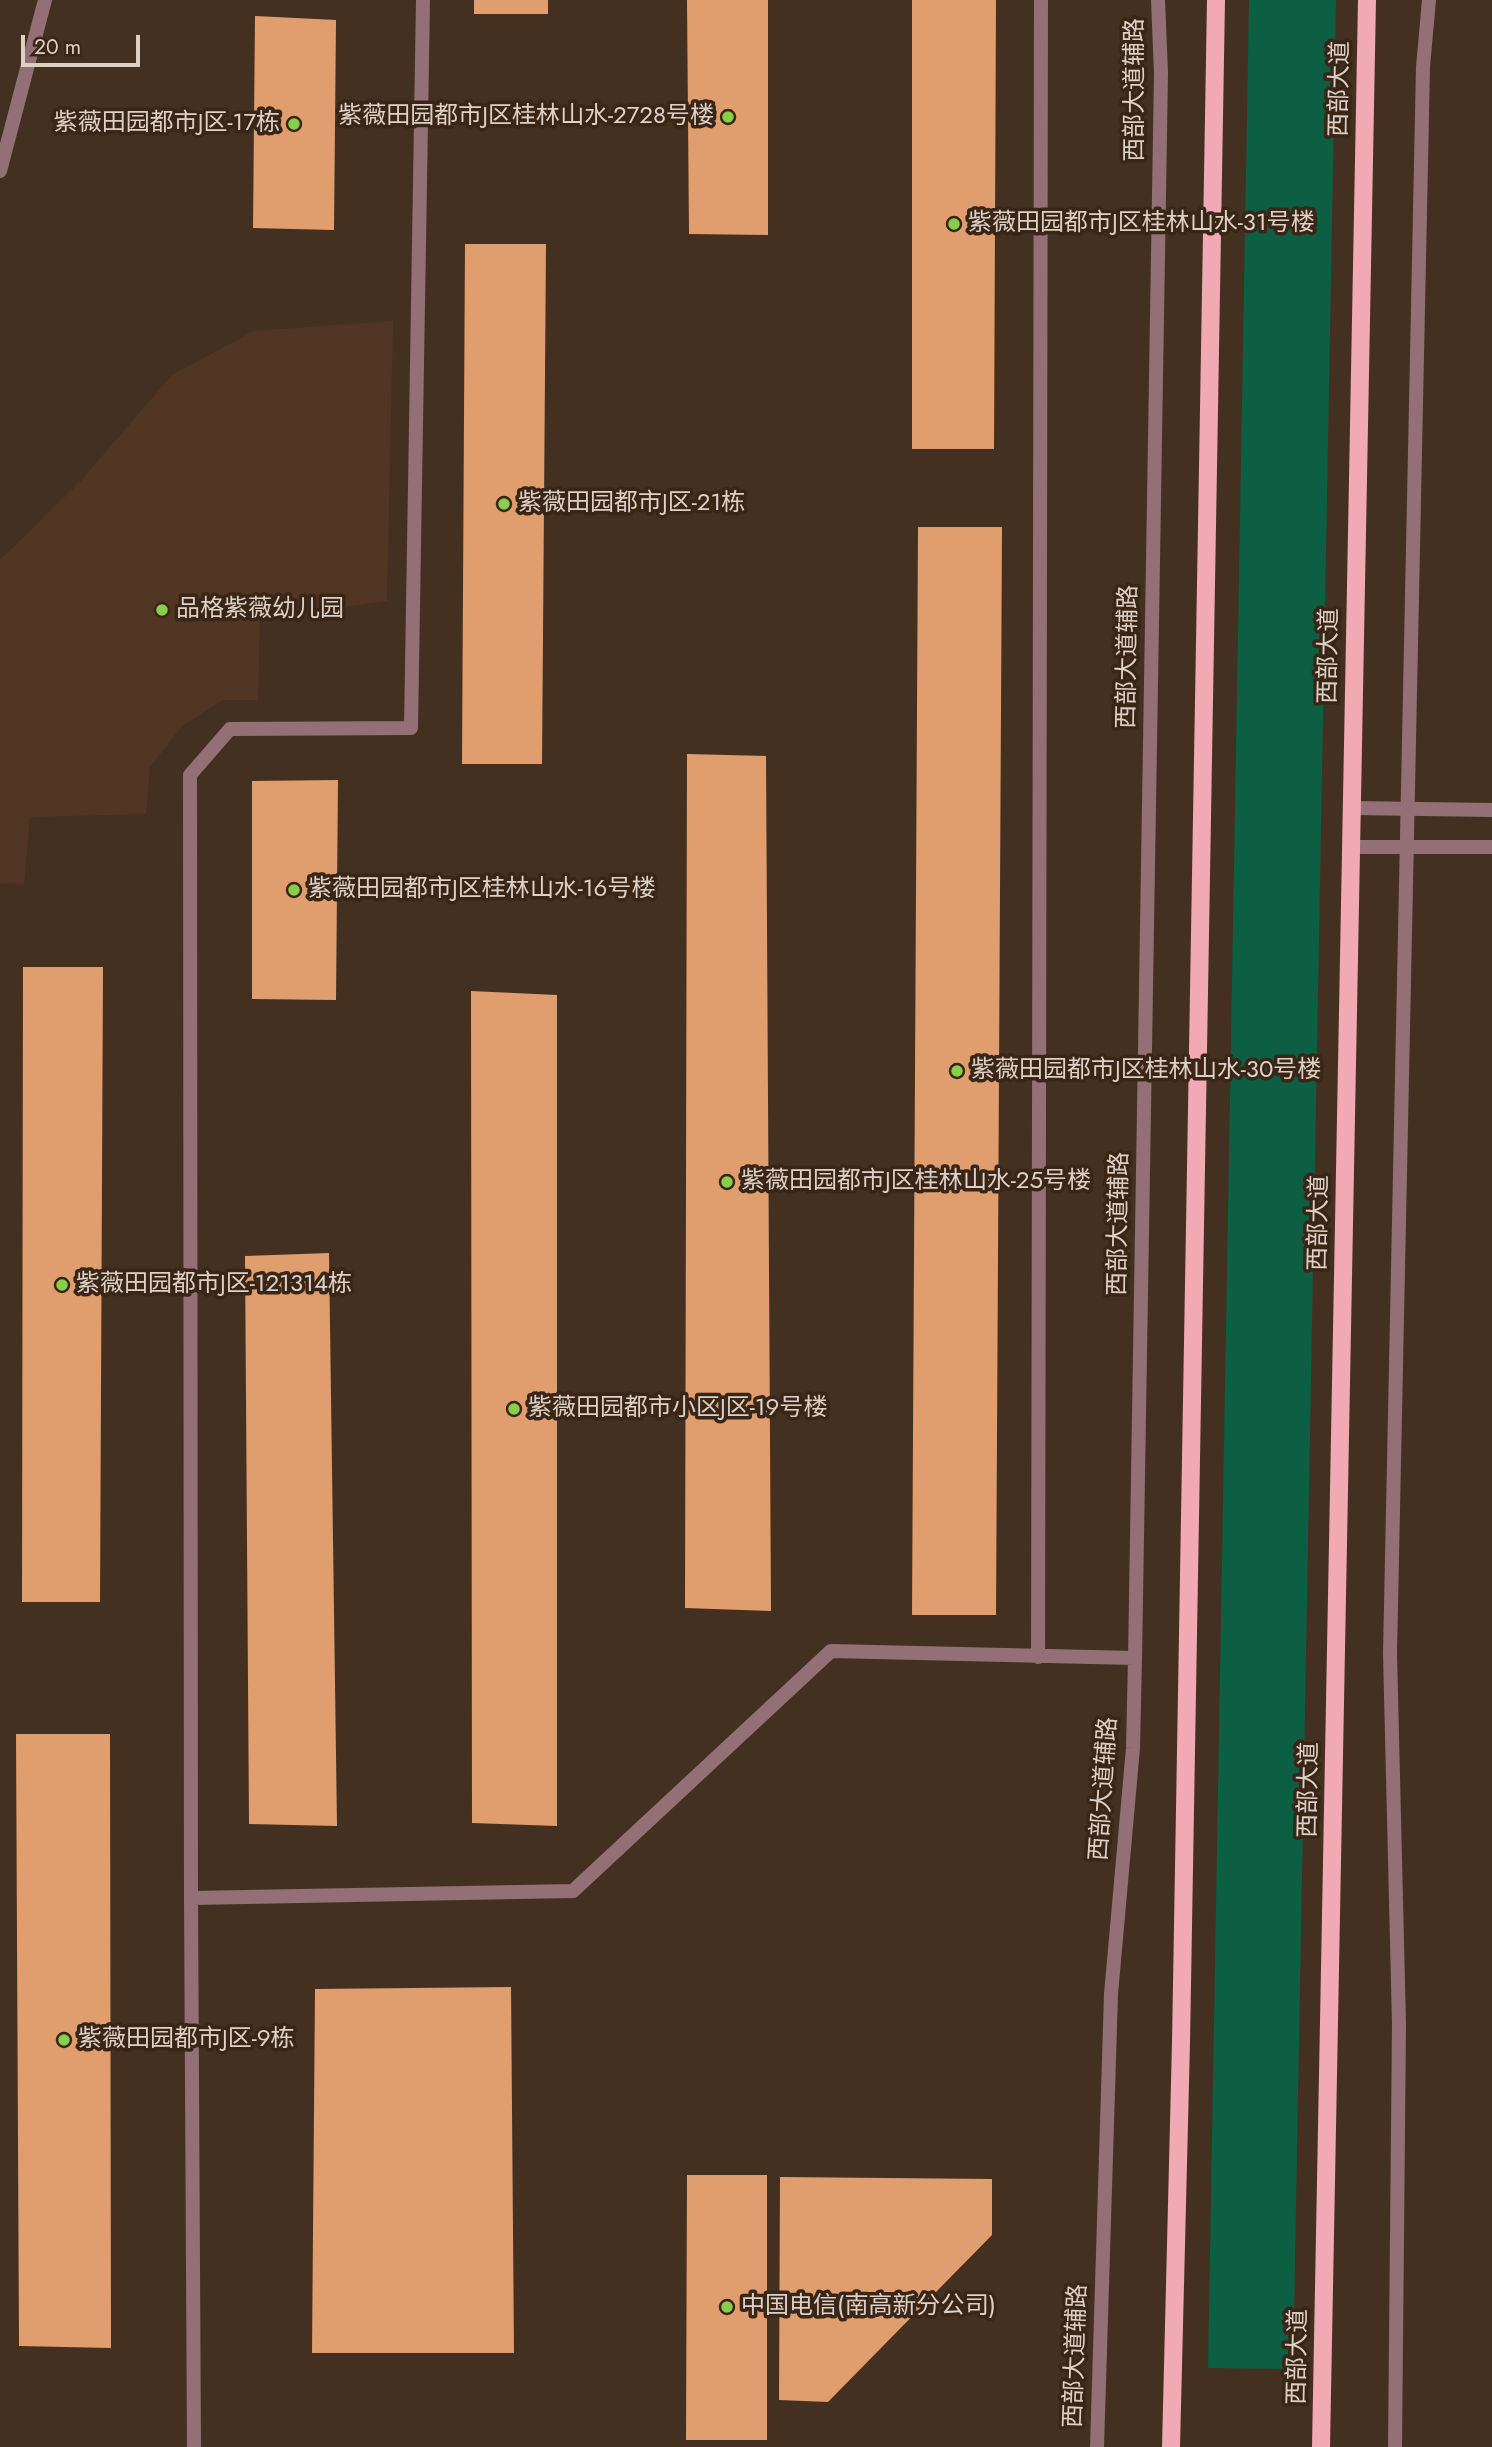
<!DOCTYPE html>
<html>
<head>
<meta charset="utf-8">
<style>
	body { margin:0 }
	#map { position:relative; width:1492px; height:2447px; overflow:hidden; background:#443021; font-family:Jost,sans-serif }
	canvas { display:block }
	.scale { position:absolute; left:21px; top:35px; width:119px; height:32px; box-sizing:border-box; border:4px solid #ddd0c7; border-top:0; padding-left:9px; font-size:21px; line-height:24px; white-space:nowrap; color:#ddd0c7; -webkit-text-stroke:5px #3a2617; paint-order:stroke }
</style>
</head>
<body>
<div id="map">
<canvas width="1492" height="2447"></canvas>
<div class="scale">20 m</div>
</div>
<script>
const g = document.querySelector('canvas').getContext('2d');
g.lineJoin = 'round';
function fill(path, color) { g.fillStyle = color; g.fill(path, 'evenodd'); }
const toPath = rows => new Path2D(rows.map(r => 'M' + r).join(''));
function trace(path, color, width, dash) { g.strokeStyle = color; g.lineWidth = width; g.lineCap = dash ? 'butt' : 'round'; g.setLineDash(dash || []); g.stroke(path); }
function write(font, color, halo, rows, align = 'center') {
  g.font = font + ' Jost,"Noto Sans SC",sans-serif'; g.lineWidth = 7; g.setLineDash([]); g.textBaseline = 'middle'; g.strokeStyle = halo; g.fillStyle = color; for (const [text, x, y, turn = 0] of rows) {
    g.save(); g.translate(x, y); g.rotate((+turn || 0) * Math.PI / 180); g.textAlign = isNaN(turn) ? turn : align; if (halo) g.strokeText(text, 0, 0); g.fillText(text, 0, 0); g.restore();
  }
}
const built = toPath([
	[393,321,387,601,260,618,258,700,223,700,182,726,150,767,146,814,30,817,24,884,0,883,0,560,79,483,172,375,254,331]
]);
const green = toPath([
	[1249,0,1336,0,1293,2369,1208,2368]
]);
const building = toPath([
	[474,0,548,0,548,14,474,14],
	[687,0,768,0,768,235,689,234],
	[912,0,996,0,994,449,912,449],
	[255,16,336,20,334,230,253,228],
	[465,244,546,244,542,764,462,764],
	[918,527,1002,527,996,1615,912,1615],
	[687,754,766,756,771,1611,685,1608],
	[338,780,336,1000,252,999,252,781],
	[23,967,103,967,100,1602,22,1602],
	[471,991,557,995,557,1826,472,1823],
	[329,1253,337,1826,249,1824,245,1256],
	[16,1734,110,1734,111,2348,19,2346],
	[511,1987,514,2353,312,2353,315,1989],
	[687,2175,767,2175,767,2440,686,2440],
	[780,2177,992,2179,992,2235,828,2402,779,2400]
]);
const minor = toPath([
	[1038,1657,1041,0],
	[191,1898,573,1891,831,1651,1135,1658],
	[194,2447,191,1898,190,775,230,729,411,728,423,0],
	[1097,2447,1111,1994,1133,1748,1135,1658,1161,73,1158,0],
	[1395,2447,1399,2024,1390,1653,1423,67,1429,0]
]);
const tertiary = toPath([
	[0,171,45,0],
	[1352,808,1492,810],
	[1351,847,1492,847]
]);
const primary = toPath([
	[1171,2447,1181,2042,1216,0],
	[1321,2447,1367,0]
]);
const markers = [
	[728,117,7,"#87cf4a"],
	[294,124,7,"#87cf4a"],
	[954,224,7,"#87cf4a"],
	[504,504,7,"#87cf4a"],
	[162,610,7,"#87cf4a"],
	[294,890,7,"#87cf4a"],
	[957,1071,7,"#87cf4a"],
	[727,1182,7,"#87cf4a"],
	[62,1285,7,"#87cf4a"],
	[514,1409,7,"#87cf4a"],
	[64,2040,7,"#87cf4a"],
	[727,2307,7,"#87cf4a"]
];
const streetNames = [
	["西部大道",1341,89,-89],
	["西部大道辅路",1136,90,-90],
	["西部大道",1330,656,-89],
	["西部大道辅路",1129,657,-89],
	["西部大道",1320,1223,-89],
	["西部大道辅路",1120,1224,-89],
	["西部大道辅路",1105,1789,-86],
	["西部大道",1310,1790,-89],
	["西部大道辅路",1077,2356,-88],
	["西部大道",1299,2357,-89]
];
const poiNames = [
	["紫薇田园都市J区桂林山水-2728号楼",714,117,"right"],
	["紫薇田园都市J区-17栋",280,124,"right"],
	["紫薇田园都市J区桂林山水-31号楼",968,224],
	["紫薇田园都市J区-21栋",518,504],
	["品格紫薇幼儿园",176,610],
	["紫薇田园都市J区桂林山水-16号楼",308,890],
	["紫薇田园都市J区桂林山水-30号楼",971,1071],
	["紫薇田园都市J区桂林山水-25号楼",741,1182],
	["紫薇田园都市J区-121314栋",76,1285],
	["紫薇田园都市小区J区-19号楼",528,1409],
	["紫薇田园都市J区-9栋",78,2040],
	["中国电信(南高新分公司)",741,2307]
];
fill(built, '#513623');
fill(green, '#0d5f43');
fill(building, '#e09e6e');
trace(minor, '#937075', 14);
trace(tertiary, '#937075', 14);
trace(primary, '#f1a9b3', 18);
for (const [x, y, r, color] of markers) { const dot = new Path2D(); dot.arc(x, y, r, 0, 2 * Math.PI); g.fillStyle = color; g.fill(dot); trace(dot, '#3a2617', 2.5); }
write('24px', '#ddd0c7', '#3a2617', streetNames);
write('24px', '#ddd0c7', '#3a2617', poiNames, 'left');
</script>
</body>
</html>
